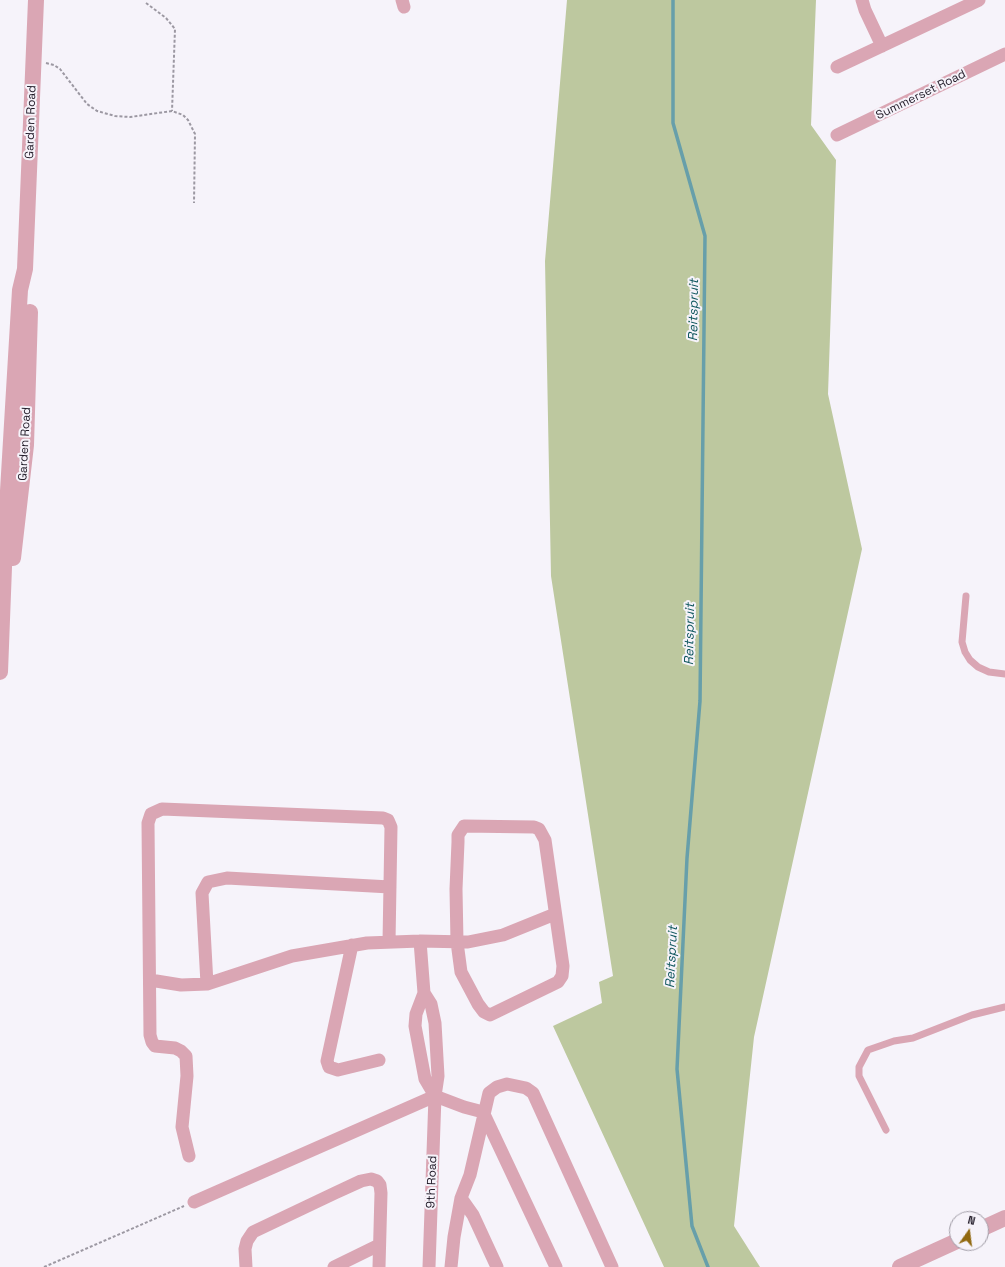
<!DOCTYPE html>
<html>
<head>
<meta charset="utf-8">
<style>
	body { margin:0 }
	#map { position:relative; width:1005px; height:1267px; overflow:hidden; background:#f6f3fa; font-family:"Space Grotesk",sans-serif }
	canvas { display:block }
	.north { position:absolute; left:949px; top:1211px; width:40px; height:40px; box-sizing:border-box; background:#f6f3fa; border:1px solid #a09ca6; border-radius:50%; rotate:14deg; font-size:11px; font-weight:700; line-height:16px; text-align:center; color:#201a27 }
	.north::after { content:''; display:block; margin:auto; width:14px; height:18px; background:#916910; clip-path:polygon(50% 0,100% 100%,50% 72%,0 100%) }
</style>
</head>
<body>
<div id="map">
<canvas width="1005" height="1267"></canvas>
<div class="north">N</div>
</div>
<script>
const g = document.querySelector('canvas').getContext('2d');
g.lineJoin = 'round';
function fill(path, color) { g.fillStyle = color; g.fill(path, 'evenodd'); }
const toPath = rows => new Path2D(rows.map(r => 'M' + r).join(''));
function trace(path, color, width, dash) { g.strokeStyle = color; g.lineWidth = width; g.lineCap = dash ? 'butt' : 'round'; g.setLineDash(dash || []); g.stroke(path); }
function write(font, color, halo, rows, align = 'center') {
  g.font = font + ' "Space Grotesk",sans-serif'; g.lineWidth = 4; g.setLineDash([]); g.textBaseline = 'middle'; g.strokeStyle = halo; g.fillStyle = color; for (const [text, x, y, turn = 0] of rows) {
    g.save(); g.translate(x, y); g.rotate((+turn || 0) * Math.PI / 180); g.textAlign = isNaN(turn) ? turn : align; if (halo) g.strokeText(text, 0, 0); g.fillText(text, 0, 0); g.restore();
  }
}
const green = toPath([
	[567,0,816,0,811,125,836,160,828,394,862,549,754,1037,734,1226,760,1267,664,1267,553,1026,602,1003,599,982,613,976,551,576,545,261]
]);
const stream = toPath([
	[673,0,673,123,705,236,700,701,687,858,677,1069,692,1226,708,1267]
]);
const path = toPath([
	[146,3,166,18,175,29,172,111],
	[46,63,54,65,60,69,87,104,97,111,115,116,130,117,172,111,183,115,188,120,195,134,194,203],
	[44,1267,184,1206]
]);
const service = toPath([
	[966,596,962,642,965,652,970,660,978,667,989,672,1005,674],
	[886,1130,859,1076,859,1067,868,1050,894,1041,913,1038,972,1015,1005,1007]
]);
const minor = toPath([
	[402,0,404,7],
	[862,0,865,10,882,46],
	[837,67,979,0],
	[837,135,1005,54],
	[464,826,534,827,539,829,545,840,563,966,562,976,558,982,490,1015,484,1012,478,1004,461,972,457,942,456,889,458,842,458,835,464,826],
	[420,941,424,993,431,1004,435,1023,438,1076,435,1096,429,1267],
	[352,945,327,1061,329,1067,338,1070,379,1060],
	[150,980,181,985,207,984,292,956,367,943,420,941,468,942,503,935,555,914],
	[207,984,202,893,208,882,227,878,390,887],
	[424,993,416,1014,415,1026,425,1079,435,1096,464,1107,483,1112,556,1267],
	[189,1156,182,1127,187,1076,186,1056,181,1051,175,1048,155,1046,152,1042,150,1035,148,823,151,814,162,809,383,818,388,820,391,827,389,942],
	[461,1198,473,1215,497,1267],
	[194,1202,435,1096],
	[246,1267,245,1249,247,1241,253,1232,335,1193,361,1181,371,1179,377,1181,380,1185,381,1193,379,1267],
	[334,1267,379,1245],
	[451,1267,454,1237,461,1198,470,1175,489,1093,497,1087,507,1084,526,1088,533,1093,612,1267]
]);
const tertiary = toPath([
	[13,558,26,445,30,312],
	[0,672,5,541,20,290,25,269,36,0],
	[981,1229,1005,1218],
	[900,1267,957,1241]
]);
const streetNames = [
	["Summerset Road",921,95,-26],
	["Garden Road",31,122,-88],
	["Garden Road",25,444,-87],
	["9th Road",432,1182,-88]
];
const waterNames = [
	["Reitspruit",694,310,-89],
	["Reitspruit",690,634,-89],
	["Reitspruit",672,957,-87]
];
fill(green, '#bdc89f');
trace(stream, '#679faa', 3.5);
trace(path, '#9c98a2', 2, [3, 2]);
trace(service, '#daa6b4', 7);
trace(minor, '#daa6b4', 13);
trace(tertiary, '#daa6b4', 16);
write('12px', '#201a27', '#f6f3fa', streetNames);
write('italic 13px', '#0f575e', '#f6f3fa', waterNames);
</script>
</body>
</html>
